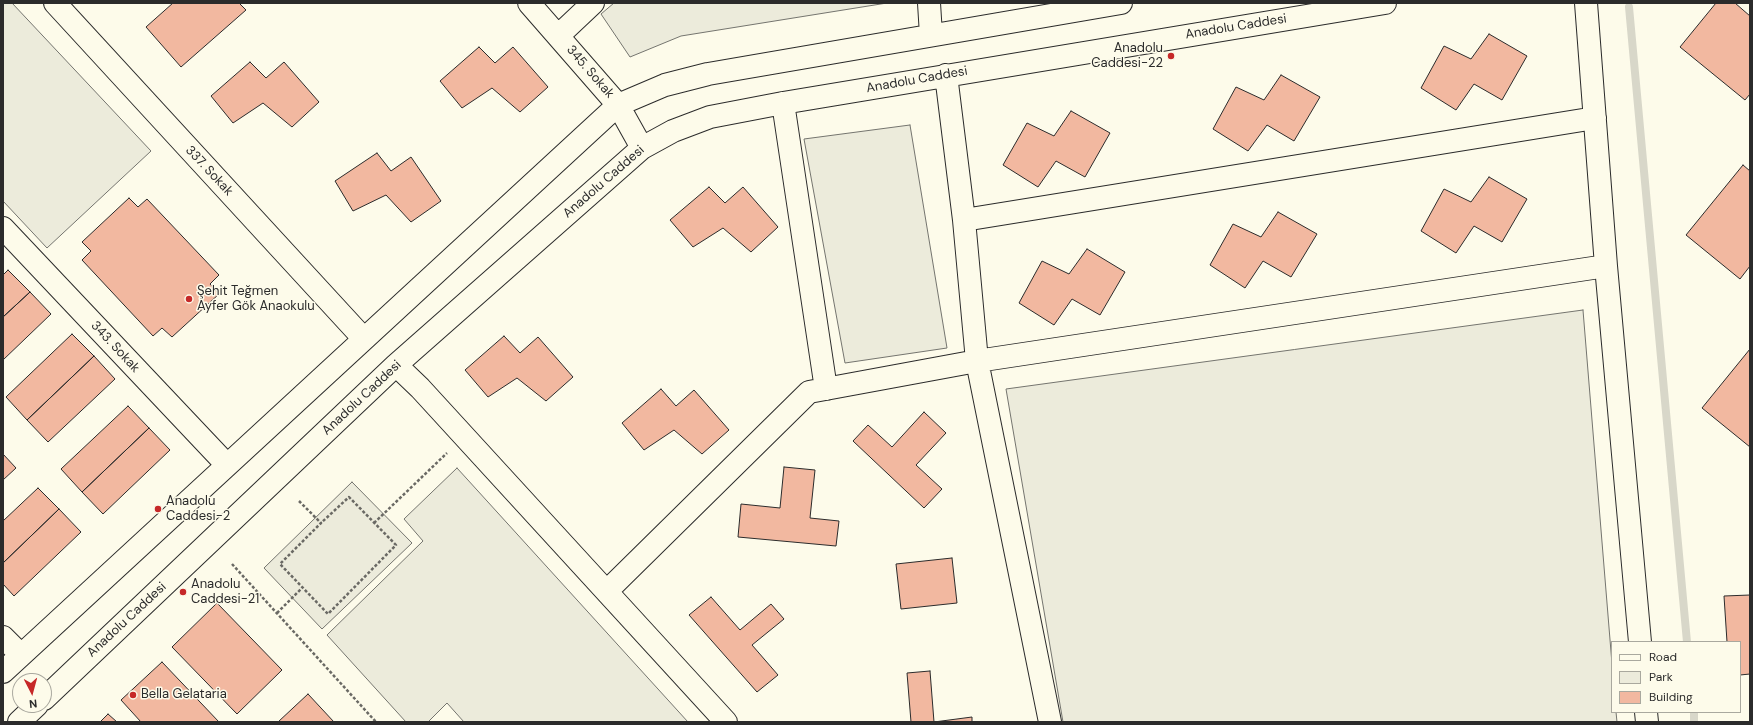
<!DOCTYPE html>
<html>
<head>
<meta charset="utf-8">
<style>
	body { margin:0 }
	#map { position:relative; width:1753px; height:725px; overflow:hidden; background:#fdfbea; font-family:"DM Sans",sans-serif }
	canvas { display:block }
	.frame { position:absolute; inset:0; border:4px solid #2b2b2b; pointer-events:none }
	.legend { position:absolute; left:1611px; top:641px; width:130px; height:72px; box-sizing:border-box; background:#fdfbea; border:1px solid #a9a89e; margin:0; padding:5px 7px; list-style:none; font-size:12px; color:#2b2b2b }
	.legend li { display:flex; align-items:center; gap:8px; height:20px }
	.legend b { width:20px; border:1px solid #a9a89e }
	.north { position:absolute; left:12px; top:673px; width:40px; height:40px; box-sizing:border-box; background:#fdfbea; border:1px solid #a9a89e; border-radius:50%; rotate:174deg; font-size:11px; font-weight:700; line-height:16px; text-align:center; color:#2b2b2b }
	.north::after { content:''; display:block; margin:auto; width:14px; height:18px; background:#c62828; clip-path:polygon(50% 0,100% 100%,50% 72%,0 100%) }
</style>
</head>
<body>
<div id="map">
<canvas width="1753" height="725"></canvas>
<div class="frame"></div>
<ul class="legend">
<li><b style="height:5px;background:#fdfbea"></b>Road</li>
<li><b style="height:11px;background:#ecebdb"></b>Park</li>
<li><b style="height:11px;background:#f2b8a0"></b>Building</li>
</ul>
<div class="north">N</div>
</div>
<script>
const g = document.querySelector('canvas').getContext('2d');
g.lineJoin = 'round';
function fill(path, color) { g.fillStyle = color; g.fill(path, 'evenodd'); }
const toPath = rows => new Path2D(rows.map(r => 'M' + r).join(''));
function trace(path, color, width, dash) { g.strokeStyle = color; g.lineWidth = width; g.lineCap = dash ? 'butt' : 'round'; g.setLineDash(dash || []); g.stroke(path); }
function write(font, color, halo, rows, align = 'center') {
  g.font = font + ' "DM Sans",sans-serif'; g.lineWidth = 3; g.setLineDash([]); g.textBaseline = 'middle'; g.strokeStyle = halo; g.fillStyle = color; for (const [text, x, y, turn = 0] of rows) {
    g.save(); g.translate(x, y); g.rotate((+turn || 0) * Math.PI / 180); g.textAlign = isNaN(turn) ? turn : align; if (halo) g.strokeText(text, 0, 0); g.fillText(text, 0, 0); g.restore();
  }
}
const green = toPath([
	[3,3,12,3,151,151,47,248,3,201,3,3],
	[614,3,887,3,681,36,630,57,601,14,614,3],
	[910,125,947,348,845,363,804,139,910,125],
	[1583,310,1612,664,1612,712,1616,712,1617,722,1063,722,1006,389,1583,310],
	[457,468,688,722,464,722,447,703,428,722,406,722,327,635,423,541,404,519,457,468],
	[352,482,412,543,322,629,264,568,352,482]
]);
const stream = toPath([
	[1629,7,1687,642],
	[1694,712,1694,722]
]);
const building = toPath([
	[173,3,239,3,246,10,181,67,146,27,173,3],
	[1716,3,1735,3,1750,16,1750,94,1745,100,1680,47,1716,3],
	[1489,34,1527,56,1502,100,1474,84,1456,110,1421,88,1444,46,1471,59,1489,34],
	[479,47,495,63,513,47,548,87,520,112,492,88,462,108,440,81,479,47],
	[250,62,266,78,284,62,319,102,292,127,263,103,233,123,211,96,250,62],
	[1281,75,1320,97,1294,141,1267,125,1248,151,1213,129,1236,87,1264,100,1281,75],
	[1071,111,1110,133,1085,177,1056,161,1038,187,1003,165,1027,123,1054,136,1071,111],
	[377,153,391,171,411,157,441,201,411,222,386,195,353,211,335,181,377,153],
	[1743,165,1750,171,1750,266,1740,279,1686,235,1743,165],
	[1489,177,1527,199,1502,242,1474,226,1456,253,1421,231,1444,189,1471,202,1489,177],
	[709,187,725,203,743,187,778,227,751,252,723,228,693,247,670,220,709,187],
	[129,198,138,207,147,199,219,275,210,284,219,294,172,337,162,328,153,336,82,260,91,251,82,242,129,198],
	[1278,212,1317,234,1291,277,1263,261,1245,288,1210,265,1233,224,1261,237,1278,212],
	[1087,249,1125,272,1100,315,1072,299,1054,325,1019,303,1042,261,1069,274,1087,249],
	[8,270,30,292,3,317,3,275,8,270],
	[30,292,51,314,3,360,3,317,30,292],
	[72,334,94,356,27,420,6,397,72,334],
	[504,336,520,353,538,337,573,377,546,401,517,378,488,397,465,370,504,336],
	[1750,349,1750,447,1702,408,1750,349],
	[94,356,115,379,48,442,27,420,94,356],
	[661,389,676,406,694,390,729,430,702,454,674,430,644,450,622,423,661,389],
	[128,406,149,428,82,492,61,469,128,406],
	[924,412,946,433,916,465,942,489,924,508,853,441,868,425,892,447,924,412],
	[149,428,170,450,103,514,82,492,149,428],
	[3,454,16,468,3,480,3,454],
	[784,467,815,470,810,518,839,521,836,546,738,537,741,504,780,508,784,467],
	[38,488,59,509,3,563,3,521,38,488],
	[59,509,81,532,14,596,3,584,3,563,59,509],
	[952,558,957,603,901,609,896,564,952,558],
	[1750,595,1750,674,1740,675,1740,642,1727,642,1724,596,1750,595],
	[711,597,740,630,771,604,784,619,752,645,778,675,757,692,689,615,711,597],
	[217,603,282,670,237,714,172,647,217,603],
	[162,662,219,722,141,722,121,700,162,662],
	[930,671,934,722,972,717,972,722,911,722,907,673,930,671],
	[308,694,334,722,278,722,308,694],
	[108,714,117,722,100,722,108,714]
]);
const path = toPath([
	[299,501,321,523,280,564,328,614,396,545,349,497,321,523],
	[374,523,447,453],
	[232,564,376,722],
	[277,613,302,588]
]);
const minor = toPath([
	[55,3,364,339],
	[529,3,618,105,642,148],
	[929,3,931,35],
	[1586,3,1606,266,1640,642],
	[558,36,593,3],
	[946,75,964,220,977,361,1050,722],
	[783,103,826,389],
	[964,220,1595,118],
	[3,228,227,465],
	[396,365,420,388,726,722],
	[607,591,809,392,977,361,1606,266],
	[3,637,21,655],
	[3,672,618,105,665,85,708,74,1121,3],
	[44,699,396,365,642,148,673,131,710,117,783,103,1385,3],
	[1646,712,1647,722],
	[19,722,37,705]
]);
const markers = [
	[1171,56,4,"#c62828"],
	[189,299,4,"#c62828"],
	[158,509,4,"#c62828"],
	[183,592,4,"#c62828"],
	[133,695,4,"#c62828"]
];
const streetNames = [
	["Anadolu Caddesi",1236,27,-9],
	["345. Sokak",590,72,49],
	["Anadolu Caddesi",917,80,-10],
	["337. Sokak",209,171,47],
	["Anadolu Caddesi",604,182,-41],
	["343. Sokak",115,347,47],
	["Anadolu Caddesi",362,398,-43],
	["Anadolu Caddesi",127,620,-43]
];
const poiNames = [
	["Anadolu",1163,49,"right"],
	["Caddesi-22",1163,64,"right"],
	["Şehit Teğmen",197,292],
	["Ayfer Gök Anaokulu",197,307],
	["Anadolu",166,502],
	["Caddesi-2",166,517],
	["Anadolu",191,585],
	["Caddesi-21",191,600],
	["Bella Gelataria",141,695]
];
fill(green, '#ecebdb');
trace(green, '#74746e', 1);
trace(stream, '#d8d7c9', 8);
fill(building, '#f2b8a0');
trace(building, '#2b2b2b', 1);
trace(minor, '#2b2b2b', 24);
trace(path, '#6a6964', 2.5, [3, 2]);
trace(minor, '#fdfbea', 22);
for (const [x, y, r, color] of markers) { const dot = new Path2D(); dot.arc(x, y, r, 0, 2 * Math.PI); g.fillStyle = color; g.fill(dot); trace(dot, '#fdfbea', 1.5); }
write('13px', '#2b2b2b', '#fdfbea', streetNames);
write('13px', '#2b2b2b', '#fdfbea', poiNames, 'left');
</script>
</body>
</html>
